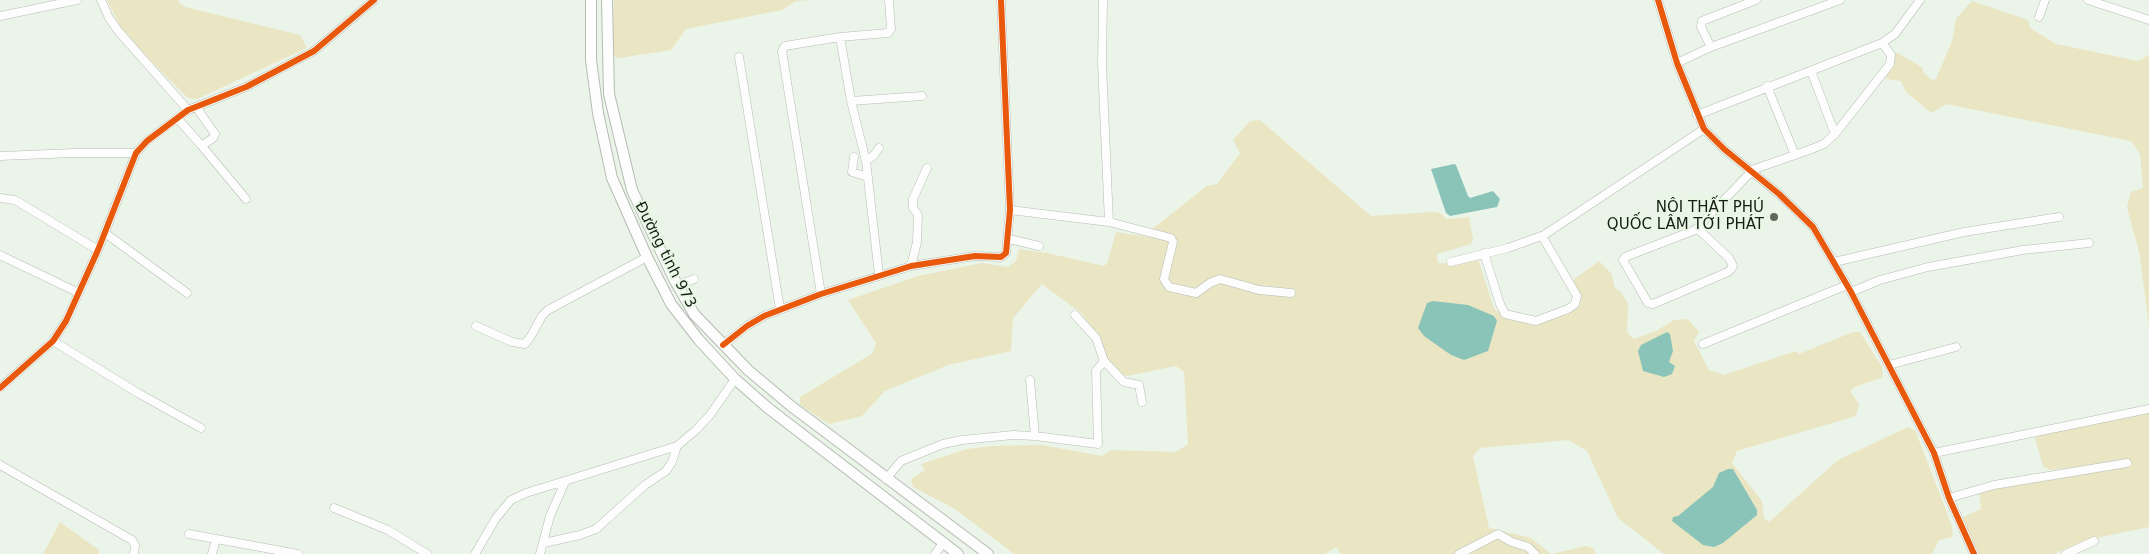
<!DOCTYPE html>
<html>
<head>
<meta charset="utf-8">
<style>
	body { margin:0 }
	canvas { display:block; background:#ebf4e8 }
</style>
</head>
<body>
<canvas width="2149" height="554"></canvas>
<script>
const g = document.querySelector('canvas').getContext('2d');
g.lineJoin = 'round';
function fill(path, color) { g.fillStyle = color; g.fill(path, 'evenodd'); }
const toPath = rows => new Path2D(rows.map(r => 'M' + r).join(''));
function trace(path, color, width, dash) { g.strokeStyle = color; g.lineWidth = width; g.lineCap = dash ? 'butt' : 'round'; g.setLineDash(dash || []); g.stroke(path); }
function write(font, color, halo, rows, align = 'center') {
  g.font = font + ' "DejaVu Sans",sans-serif'; g.lineWidth = 4; g.setLineDash([]); g.textBaseline = 'middle'; g.strokeStyle = halo; g.fillStyle = color; for (const [text, x, y, turn = 0] of rows) {
    g.save(); g.translate(x, y); g.rotate((+turn || 0) * Math.PI / 180); g.textAlign = isNaN(turn) ? turn : align; if (halo) g.strokeText(text, 0, 0); g.fillText(text, 0, 0); g.restore();
  }
}
const green = toPath([
	[107,0,179,0,179,3,185,7,300,35,307,48,197,99,188,98,145,55,120,26],
	[614,0,810,0,796,1,782,10,686,29,671,50,619,58,612,55],
	[1972,1,2028,20,2030,28,2056,44,2138,61,2149,55,2149,327,2140,256,2127,207,2131,192,2143,188,2140,154,2131,141,1946,104,1931,113,1906,92,1901,81,1886,79,1894,54,1898,53,1923,68,1923,72,1932,80,1936,79,1952,41,1956,19],
	[1260,120,1371,216,1433,212,1440,213,1447,219,1469,217,1473,239,1471,244,1437,254,1438,263,1451,264,1478,259,1494,309,1506,317,1529,323,1575,308,1573,280,1599,261,1611,273,1615,288,1621,292,1628,304,1627,332,1634,339,1656,331,1674,320,1688,319,1699,332,1694,341,1709,370,1724,375,1796,351,1799,354,1853,332,1860,332,1882,367,1883,377,1855,387,1850,391,1859,404,1856,416,1737,451,1732,463,1762,501,1764,518,1769,522,1838,460,1908,427,1915,430,1952,526,1953,537,1939,540,1932,554,1664,554,1618,518,1587,451,1568,440,1480,448,1473,456,1489,528,1531,538,1551,554,1586,546,1593,548,1596,554,1341,554,1336,547,1325,554,1014,554,955,509,913,487,911,479,925,470,921,464,967,449,991,446,1042,445,1102,456,1112,450,1176,452,1188,444,1184,372,1176,366,1127,376,1118,374,1101,348,1098,336,1081,313,1042,284,1013,318,1011,351,948,365,885,391,862,416,829,424,800,405,800,397,873,353,876,343,848,300,918,276,982,263,1008,267,1016,261,1019,249,1047,253,1104,266,1107,263,1116,232,1149,237,1152,229,1207,186,1217,184,1240,153,1233,140,1250,121],
	[2149,412,2149,527,2086,540,2054,554,1978,554,1962,521,1963,517,1981,509,1979,493,1984,491,2056,476,2130,465,2129,460,2050,470,2043,466,2035,438,2039,434],
	[60,522,99,550,99,554,43,554]
]);
const water = toPath([
	[1454,164,1456,165,1468,196,1470,198,1493,191,1500,199,1497,207,1450,216,1446,213,1431,169],
	[1433,301,1468,305,1494,316,1497,321,1488,351,1464,360,1451,355,1424,336,1418,328,1427,303],
	[1667,332,1670,334,1673,351,1669,362,1675,366,1672,374,1664,377,1643,371,1638,351,1641,345],
	[1728,469,1733,469,1757,510,1757,515,1723,543,1714,547,1703,545,1672,521,1673,517,1678,516,1713,487,1719,473]
]);
const minor = toPath([
	[101,0,109,18,119,32,188,110],
	[1658,0,1677,63,1704,129,1724,149,1779,194,1813,227,1851,292,1934,453,1949,498,1974,554],
	[2088,0,2149,20],
	[0,16,77,0],
	[2039,17,2045,0],
	[840,37,851,101,866,161,879,275],
	[1711,47,1701,27,1702,21,1756,0],
	[739,57,780,309],
	[1677,63,1711,47,1840,0],
	[1811,71,1835,134],
	[1767,86,1795,155],
	[851,101,922,96],
	[1697,115,1882,43,1895,34,1920,0],
	[177,118,201,145,203,145,213,138,215,134,196,107],
	[201,145,246,199],
	[0,156,74,153,136,153],
	[854,157,852,172,868,177],
	[866,161,874,155,879,148],
	[1749,171,1809,150,1824,144,1835,134,1890,64,1891,55,1882,43],
	[0,198,15,200,98,250],
	[1010,210,1109,222,1102,64,1103,0],
	[1109,222,1171,238,1173,242,1164,279,1169,287,1196,293,1210,283,1220,279,1259,290,1291,293],
	[1698,229,1729,258,1733,266,1731,269,1728,272,1653,304,1648,303,1623,260,1625,257,1695,230,1751,172],
	[105,233,187,293],
	[1009,239,1039,246],
	[1484,253,1500,304,1505,314,1536,321,1568,309,1575,304,1577,296,1542,236],
	[0,255,79,293],
	[1451,262,1508,248,1544,235,1704,129],
	[1834,262,1964,232,2059,217],
	[911,266,917,242,918,215,913,208,913,199,927,168],
	[678,285,694,279],
	[1851,292,1880,280,1928,267,2023,250,2089,243],
	[821,294,782,51,785,46,840,37,888,33,891,29,889,0],
	[1075,315,1096,338,1104,361,1124,382,1139,385,1142,402],
	[476,326,512,342,525,344,531,336,542,316,548,310,647,257],
	[53,341,138,393,201,428],
	[1703,344,1847,285],
	[723,345,747,326,764,316,821,294,911,266,975,256,1001,257,1006,253,1010,210,1001,0],
	[1889,365,1956,347],
	[1030,380,1035,436],
	[0,388,53,341,66,321,98,250,136,153,147,141,188,110,246,87,314,51,374,0],
	[1934,453,2149,409],
	[0,465,132,540,135,545,134,554],
	[886,479,901,461,943,444,962,440,1013,435,1035,436,1098,444,1096,371,1104,361],
	[1949,498,1994,485,2127,463],
	[334,508,388,530,427,554],
	[189,534,298,554],
	[544,543,580,535,596,529,645,485,666,471,672,462,677,446],
	[212,554,216,539],
	[475,554,496,518,511,500,526,493,677,446,696,430,710,415,735,379],
	[540,554,550,516,565,482],
	[935,554,943,543],
	[1459,554,1498,534,1512,542,1528,547,1535,554],
	[2066,554,2094,541]
]);
const major = toPath([
	[591,0,591,60,598,113,612,178,647,257,671,304,699,340,735,379,768,408,958,554],
	[607,0,609,94,632,190,674,279,694,314,748,370,791,406,988,554]
]);
const cycleway = toPath([
	[1658,0,1677,63,1704,129,1724,149,1779,194,1813,227,1851,292,1934,453,1949,498,1974,554],
	[723,345,747,326,764,316,821,294,911,266,975,256,1001,257,1006,253,1010,210,1001,0],
	[0,388,53,341,66,321,98,250,136,153,147,141,188,110,246,87,314,51,374,0]
]);
const markers = [
	[1774,217,5,"#626860"]
];
const poiNames = [
	["NỘI THẤT PHÚ",1764,208],
	["QUỐC LÂM TỚI PHÁT",1764,225]
];
const streetNames = [
	["Đường tỉnh 973",665,255,63]
];
fill(green, '#eae6c4');
fill(water, '#8ac4b9');
trace(minor, '#b6bcb4', 9);
trace(major, '#b6bcb4', 12);
trace(minor, '#fcfdfc', 8);
trace(major, '#fcfdfc', 10);
trace(cycleway, '#e8590c', 6);
for (const [x, y, r, color] of markers) { const dot = new Path2D(); dot.arc(x, y, r, 0, 2 * Math.PI); g.fillStyle = color; g.fill(dot); trace(dot, '#e8f8e4', 2); }
write('15px', '#181d17', '#e8f8e4', poiNames, 'right');
write('15px', '#181d17', '#e8f8e4', streetNames);
</script>
</body>
</html>
